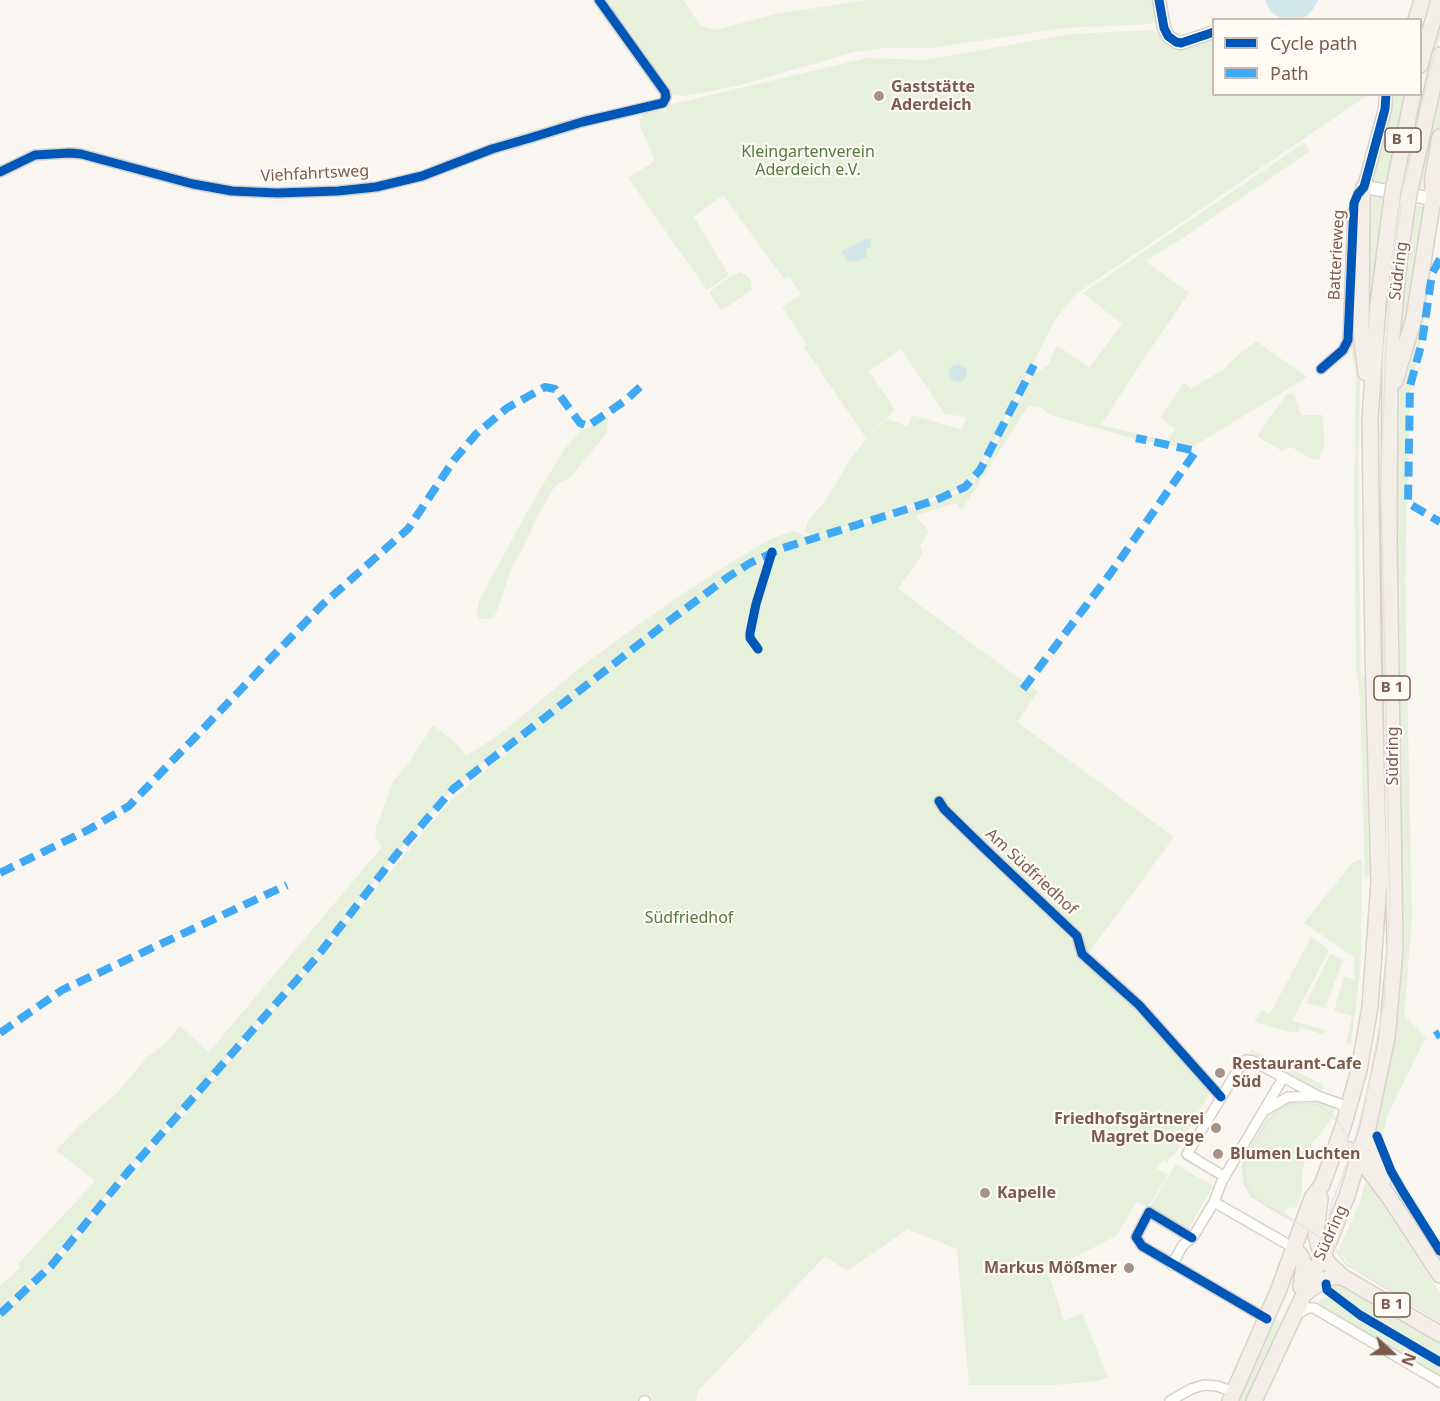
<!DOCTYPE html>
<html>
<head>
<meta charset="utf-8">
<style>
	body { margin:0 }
	#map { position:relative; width:1440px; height:1401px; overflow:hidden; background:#f9f5f0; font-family:"Noto Sans",sans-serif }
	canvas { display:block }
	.legend { position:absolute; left:1212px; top:18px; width:210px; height:78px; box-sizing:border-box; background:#fffaf3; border:2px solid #cabbb1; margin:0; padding:8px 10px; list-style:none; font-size:18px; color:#7a5c4d }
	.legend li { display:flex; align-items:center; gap:12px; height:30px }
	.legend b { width:30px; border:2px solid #cabbb1 }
	.north { position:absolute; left:1362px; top:1323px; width:60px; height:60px; -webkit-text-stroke:4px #fffaf3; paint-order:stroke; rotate:111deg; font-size:16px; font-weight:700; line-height:24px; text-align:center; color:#7a5c4d }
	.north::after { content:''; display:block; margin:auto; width:21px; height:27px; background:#7a5c4d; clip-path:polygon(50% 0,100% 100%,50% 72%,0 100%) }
</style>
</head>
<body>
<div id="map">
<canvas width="1440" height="1401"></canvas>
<ul class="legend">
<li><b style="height:8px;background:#0057b8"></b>Cycle path</li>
<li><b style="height:8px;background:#3fa9f5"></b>Path</li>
</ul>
<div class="north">N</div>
</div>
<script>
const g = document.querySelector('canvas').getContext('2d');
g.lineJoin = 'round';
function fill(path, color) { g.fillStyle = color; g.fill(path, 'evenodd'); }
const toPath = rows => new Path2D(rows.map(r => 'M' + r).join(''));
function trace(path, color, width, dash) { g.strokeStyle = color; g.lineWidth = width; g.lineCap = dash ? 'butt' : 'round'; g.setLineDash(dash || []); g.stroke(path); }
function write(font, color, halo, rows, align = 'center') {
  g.font = font + ' "Noto Sans",sans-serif'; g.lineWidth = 4.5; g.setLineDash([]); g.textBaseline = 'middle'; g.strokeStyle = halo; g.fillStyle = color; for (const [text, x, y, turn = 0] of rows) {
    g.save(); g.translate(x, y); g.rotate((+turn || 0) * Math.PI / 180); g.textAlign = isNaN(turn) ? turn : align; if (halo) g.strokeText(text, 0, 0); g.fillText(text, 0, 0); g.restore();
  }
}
const green = toPath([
	[602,0,683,0,701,26,716,30,776,14,866,0,1156,0,1158,18,1155,22,1150,24,1064,28,932,48,885,48,854,52,740,85,684,96,669,94],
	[1148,30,1162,34,1171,47,1178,49,1213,37,1214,94,1368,95,1076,294,1055,320,988,452,973,479,965,487,814,537,805,532,807,523,827,498,852,457,866,439,887,419,908,426,912,415,962,430,967,417,945,414,901,349,869,371,895,410,866,438,804,347,807,344,782,307,801,294,790,277,784,279,723,195,694,217,729,275,707,290,628,178,655,161,640,126,640,119,644,112,656,105,667,113,665,106,867,58,924,60,1072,34],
	[1440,72,1440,184,1428,190,1418,187],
	[1393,95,1409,95,1391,186,1376,184,1372,179],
	[1304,143,1310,151,1180,240,1145,261,1189,293,1141,363,1101,425,1168,441,1175,429,1160,418,1184,383,1191,389,1227,367,1230,362,1256,341,1307,377,1191,448,1143,441,1050,415,1042,408,1028,406,962,510,956,503,915,516,929,531,920,546,923,553,898,589,1038,692,1017,722,1174,837,1084,959,1135,1004,1211,1090,1174,1156,1171,1156,1167,1162,1163,1160,1157,1169,1168,1175,1147,1208,1137,1201,1116,1236,1048,1271,1064,1321,1082,1313,1108,1377,1096,1381,1055,1385,969,1385,957,1249,908,1229,847,1271,825,1256,698,1391,696,1401,0,1401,0,1318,46,1275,258,1029,451,800,512,749,507,743,447,794,399,850,315,957,126,1172,45,1269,0,1312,0,1286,20,1268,18,1264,95,1181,56,1150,81,1124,117,1093,148,1056,163,1046,180,1026,209,1052,382,847,375,836,376,828,393,782,412,758,433,725,455,742,466,756,500,734,581,667,624,635,691,588,758,546,775,537,794,531,814,539,962,492,974,481,991,454,1031,377,1049,364,1057,345,1089,368,1122,324,1083,293],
	[1369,196,1384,198,1367,352],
	[1415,205,1434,208,1429,256,1436,262,1431,274,1421,341,1411,385,1409,419,1405,580,1412,918,1404,1015,1426,1037,1387,1116,1383,1135,1385,1146,1396,1170,1440,1239,1440,1260,1391,1183,1372,1133,1395,1009,1392,401,1403,262],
	[1354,225,1361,360,1358,461,1361,673,1367,679,1371,869,1365,881,1360,697,1356,669,1354,495,1356,378,1350,344],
	[741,272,747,276,751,281,752,290,724,309,720,309,709,292,733,275],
	[1291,393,1294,395,1301,415,1323,415,1324,446,1319,459,1314,460,1291,447,1282,451,1257,436,1286,395],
	[604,417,608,420,607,432,572,476,555,486,535,521,524,546,513,564,496,613,492,619,480,619,476,615,479,601,528,510,557,461,566,447,583,429,589,428],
	[1362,858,1361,963,1351,1045,1346,1044,1352,1016,1334,1011,1344,976,1355,980,1354,957,1304,923,1352,863],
	[1311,937,1329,950,1292,1021,1325,1030,1324,1035,1300,1027,1298,1033,1286,1031,1254,1022,1262,1010,1270,1014],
	[1331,953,1343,960,1325,1008,1306,1003],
	[1251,1049,1324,1085,1321,1091,1248,1055],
	[1311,1099,1335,1108,1329,1123,1313,1142,1304,1164,1302,1172,1302,1194,1297,1207,1292,1208,1289,1207,1284,1212,1291,1217,1290,1220,1251,1197,1243,1184,1241,1168,1245,1155,1269,1115,1268,1114,1288,1102],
	[1176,1164,1213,1186,1187,1231,1149,1208],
	[1366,1179,1440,1293,1440,1319,1352,1267,1338,1251,1360,1202],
	[1337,1281,1440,1340,1440,1378,1316,1305,1323,1298,1332,1297,1335,1294,1331,1282],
	[1274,1317,1283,1324,1247,1401,1235,1401]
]);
const water = toPath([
	[1265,0,1318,0,1314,8,1307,16,1299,19,1283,20,1271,12],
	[866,239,871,239,871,246,866,249,867,257,853,262,846,260,842,251],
	'949 373a9 9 0 1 1 18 0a9 9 0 1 1-18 0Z'
]);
const minor = toPath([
	[0,172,35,155,70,153,81,154,193,184,232,191,277,193,338,191,376,187,422,176,492,149,530,138,582,122,663,103,666,97,665,92,599,0],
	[1321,369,1343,350,1348,340,1353,213,1359,193],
	[939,801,944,809,986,850,1077,936,1082,954,1139,1005,1221,1097],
	[1267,1109,1288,1097,1316,1096],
	[1225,1177,1187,1154,1242,1063,1246,1060,1253,1061,1318,1096,1340,1104,1348,1111],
	[1214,1202,1294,1248],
	[1192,1238,1149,1212,1136,1237,1142,1246,1267,1319],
	[1172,1265,1183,1245,1193,1237,1214,1202,1222,1181,1283,1078],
	[1295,1316,1308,1308,1314,1308,1440,1382],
	[644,1401,645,1401],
	[1170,1401,1191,1389,1204,1385,1217,1386,1234,1392]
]);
const tertiary = toPath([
	[1159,0,1164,28,1168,36,1176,42,1181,43,1214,32],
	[1386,94,1385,109,1364,187,1440,200]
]);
const primary = toPath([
	[1416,20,1422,0],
	[1420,65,1439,0],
	[1394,186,1413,94],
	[1364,187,1362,198,1361,333,1366,373],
	[1410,189,1440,55],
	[1395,381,1414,318,1433,199,1433,176,1440,137],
	[1368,1132,1383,1180],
	[1334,1151,1344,1148,1356,1153,1389,1197,1440,1275],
	[1320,1198,1316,1234,1319,1247,1328,1263,1343,1277,1440,1334],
	[1294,1248,1301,1256,1304,1265,1301,1287],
	[1304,1294,1324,1280,1333,1277,1343,1277],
	[1230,1401,1279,1289,1312,1198,1322,1185,1343,1127,1359,1070,1370,1007,1379,882,1373,652,1370,418,1378,305,1392,198],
	[1254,1401,1330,1239,1347,1196,1368,1127,1387,1038,1395,950,1389,539,1390,356,1399,262,1408,200]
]);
const tram = toPath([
	[1440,32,1421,107,1404,188,1393,261,1386,345,1381,478,1390,903,1384,1003,1366,1097,1352,1150,1331,1206,1328,1224,1332,1244,1346,1264,1440,1321],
	[1331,1252,1320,1238,1308,1229,1265,1205,1252,1196,1246,1185,1244,1166,1248,1154,1269,1119,1283,1108,1301,1102,1320,1106,1337,1120,1347,1136,1349,1151]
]);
const primaryBridge = toPath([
	[1392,198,1394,186],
	[1408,200,1410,189]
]);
const quiet = toPath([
	[1440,259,1432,274,1422,342,1410,386,1408,503,1440,522],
	[1023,689,1110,574,1196,451,1136,438],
	[0,873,88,830,129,806,322,605,408,529,454,460,476,434,507,408,545,387,555,389,580,423,588,426,626,400,643,384],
	[0,1033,62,990,287,885],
	[1435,1036,1440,1033],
	[0,1314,51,1266,127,1173,316,958,400,850,453,789,665,624,728,577,750,563,783,548,936,500,965,487,980,470,1034,365]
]);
const cycleway = toPath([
	[1159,0,1164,28,1168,36,1176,42,1181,43,1214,32],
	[0,172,35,155,70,153,81,154,193,184,232,191,277,193,338,191,376,187,422,176,492,149,530,138,582,122,663,103,666,97,665,92,599,0],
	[1321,369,1343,350,1348,340,1354,203,1358,194,1364,187,1385,109,1386,94],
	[758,649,750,638,750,633,756,604,772,552],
	[939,801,944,809,986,850,1077,936,1082,954,1139,1005,1221,1097],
	[1377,1136,1391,1171,1403,1192,1440,1251],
	[1192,1238,1149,1212,1136,1237,1142,1246,1267,1319],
	[1326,1284,1327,1290,1360,1315,1440,1362]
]);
const markers = [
	[879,96,6,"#a69286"],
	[1220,1073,6,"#a69286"],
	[1216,1128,6,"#a69286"],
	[1218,1154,6,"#a69286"],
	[985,1193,6,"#a69286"],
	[1129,1268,6,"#a69286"]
];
const shields = [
	[1403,140,36],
	[1392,688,36],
	[1392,1305,36]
];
const shieldNames = [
	["B 1",1403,140],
	["B 1",1392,688],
	["B 1",1392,1305]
];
const poiNames = [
	["Gaststätte",891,87],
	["Aderdeich",891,105],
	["Restaurant-Cafe",1232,1064],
	["Süd",1232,1082],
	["Friedhofsgärtnerei",1204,1119,"right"],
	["Magret Doege",1204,1137,"right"],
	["Blumen Luchten",1230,1154],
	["Kapelle",997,1193],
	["Markus Mößmer",1117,1268,"right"]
];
const parkNames = [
	["Kleingartenverein",808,152],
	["Aderdeich e.V.",808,170],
	["Südfriedhof",689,918]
];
const streetNames = [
	["Viehfahrtsweg",315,174,-3],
	["Batterieweg",1337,255,-87],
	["Südring",1399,271,-83],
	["Südring",1393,756,-90],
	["Am Südfriedhof",1031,872,43],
	["Südring",1331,1233,-66]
];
fill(green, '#e7f0db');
fill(water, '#d0e8ea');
trace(minor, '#d7d1cb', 12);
trace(tertiary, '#d7d1cb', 15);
trace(primary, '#dad1cc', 18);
trace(minor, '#fefefd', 9);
trace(tertiary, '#fefefd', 12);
trace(primary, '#f3eee8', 15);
trace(tram, '#e6e3e7', 1.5);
trace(primaryBridge, '#dad1cc', 18, []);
trace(primaryBridge, '#f3eee8', 15);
trace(quiet, '#3fa9f5', 8, [15, 8]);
trace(cycleway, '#0057b8', 9);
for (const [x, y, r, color] of markers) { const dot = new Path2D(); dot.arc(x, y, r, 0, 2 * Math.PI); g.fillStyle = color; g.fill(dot); trace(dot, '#fffaf3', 2); }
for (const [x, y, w] of shields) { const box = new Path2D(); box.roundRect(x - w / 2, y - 12, w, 24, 4.5); g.fillStyle = '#fffaf3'; g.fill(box); trace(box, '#7a5c4d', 1.5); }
write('bold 15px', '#7a5c4d', null, shieldNames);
write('bold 16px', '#7a5c4d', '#fffaf3', poiNames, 'left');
write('16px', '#537a41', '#fffaf3', parkNames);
write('16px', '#7a5c4d', '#fffaf3', streetNames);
</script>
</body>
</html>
